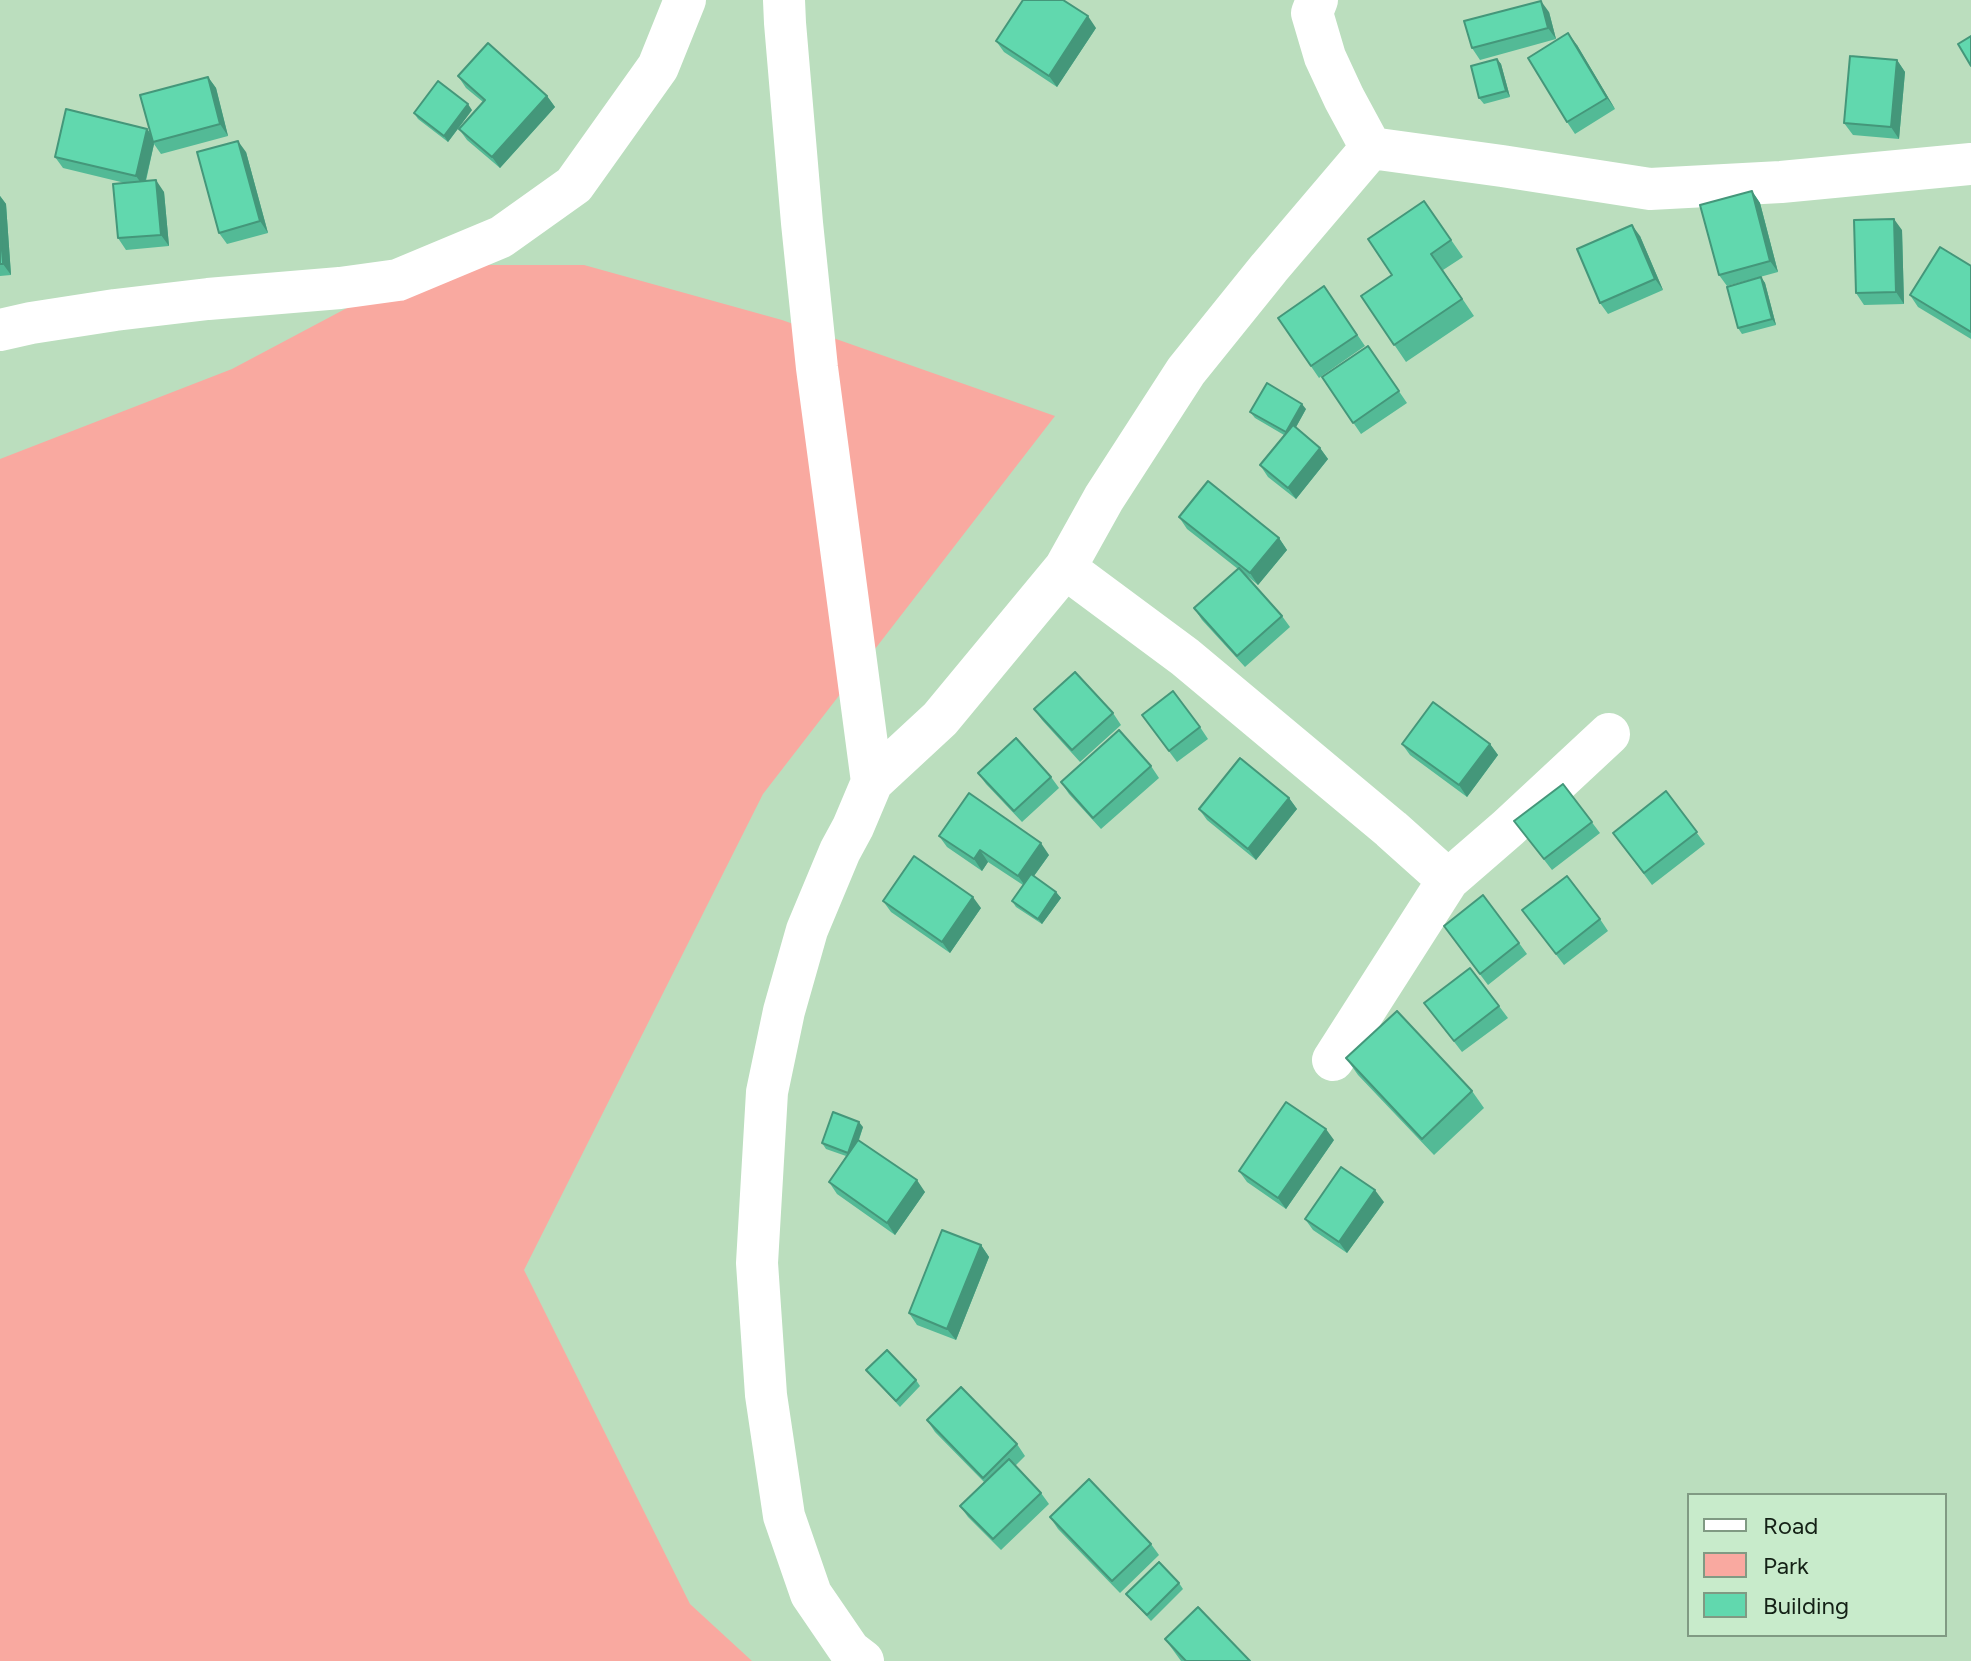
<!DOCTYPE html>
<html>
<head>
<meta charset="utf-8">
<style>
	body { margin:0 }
	#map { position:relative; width:1971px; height:1661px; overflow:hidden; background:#bbdebe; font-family:Figtree,sans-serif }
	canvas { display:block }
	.legend { position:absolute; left:1687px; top:1493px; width:260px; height:144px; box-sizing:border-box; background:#c8ebcb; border:2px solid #809a83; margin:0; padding:10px 14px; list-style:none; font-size:24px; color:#142116 }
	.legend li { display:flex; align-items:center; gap:16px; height:40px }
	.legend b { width:40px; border:2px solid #809a83 }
</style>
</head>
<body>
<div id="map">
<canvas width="1971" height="1661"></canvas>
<ul class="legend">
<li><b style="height:10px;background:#fff"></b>Road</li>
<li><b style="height:22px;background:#f9a9a0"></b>Park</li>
<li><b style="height:22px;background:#61d8ae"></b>Building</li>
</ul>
</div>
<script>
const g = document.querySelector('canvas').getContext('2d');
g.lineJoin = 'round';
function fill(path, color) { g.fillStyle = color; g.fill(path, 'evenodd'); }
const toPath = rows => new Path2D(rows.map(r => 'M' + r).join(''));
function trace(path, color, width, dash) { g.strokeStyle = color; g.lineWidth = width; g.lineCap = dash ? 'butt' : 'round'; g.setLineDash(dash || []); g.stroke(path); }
const green = toPath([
	[428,265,584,265,782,320,1055,416,763,794,524,1270,690,1604,752,1661,0,1661,0,459,232,369]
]);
const street = toPath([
	[784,0,785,23,802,223,817,368,872,782],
	[1317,0,1312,13,1325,57,1344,98,1371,148],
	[1371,148,1502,166,1650,189,1781,182,1971,164],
	[0,330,31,323,115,310,208,299,340,288,398,280,501,237,574,185,658,67,685,0],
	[1065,568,1185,657,1391,829,1448,880],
	[1333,1060,1448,880,1508,828,1609,734],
	[863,1661,850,1651,811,1594,784,1516,766,1395,757,1263,767,1092,784,1011,807,930,840,851,853,827,872,782,940,719,1065,568,1104,498,1186,371,1269,268,1371,148]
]);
const wall = toPath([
	[1549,12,1556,39,1480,60,1472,48],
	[1096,28,1057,87,1004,52,996,41],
	[1577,45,1615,109,1575,134,1567,122],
	[1497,59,1501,64,1510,97,1484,104,1479,98],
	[1897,60,1905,72,1899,139,1853,135,1844,123],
	[458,76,547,96,555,107,500,168,467,140,459,129,483,102,466,88],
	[208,77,216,88,228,136,161,154,154,144,146,181,164,192,169,246,126,250,118,238,125,183,63,168,55,157,147,129,151,134],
	[472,110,448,142,418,119,414,113],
	[246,152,268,233,227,244,219,233],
	[1752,191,1760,203,1778,272,1727,286,1719,275],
	[0,196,6,204,11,275,0,276],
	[1424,201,1463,257,1443,270,1474,316,1406,362,1361,296,1392,275],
	[1902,230,1904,304,1864,305,1856,293],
	[1640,236,1663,290,1608,314,1600,303],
	[1971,266,1971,339,1918,307,1910,295],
	[1761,277,1765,283,1776,325,1742,334,1738,328],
	[1324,286,1365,346,1319,378,1278,318],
	[1368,346,1407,403,1361,434,1322,377],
	[1306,409,1296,427,1320,448,1328,459,1296,499,1268,477,1260,465,1284,435,1255,418,1250,412],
	[1179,517,1279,538,1287,550,1258,585,1245,574,1282,616,1290,627,1245,667,1202,620,1194,608,1238,569,1187,529],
	[1034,709,1113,713,1121,725,1080,762,1042,720],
	[1150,726,1200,727,1208,739,1177,762],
	[1402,744,1490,744,1498,755,1467,797,1410,755],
	[1151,766,1159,778,1101,829,1069,794,1061,782],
	[978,773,1051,777,1059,788,1022,822,986,784],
	[1563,784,1600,833,1552,870,1514,821],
	[1666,791,1705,844,1652,885,1613,833],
	[1289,798,1297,809,1256,860,1207,820,1199,809],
	[939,836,1049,855,1034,876,1056,892,1061,898,1042,924,1016,907,1012,901,1023,885,988,862,982,871,947,847],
	[883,901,981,908,950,953,891,912],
	[1522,910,1600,919,1608,931,1564,965],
	[1452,937,1519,943,1527,954,1488,985],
	[1424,1003,1499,1006,1508,1018,1462,1052],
	[1346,1058,1472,1091,1484,1108,1434,1155,1358,1075],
	[863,1127,859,1140,925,1192,895,1235,837,1194,829,1182,846,1156,826,1149,822,1143],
	[1334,1140,1286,1209,1247,1182,1239,1171],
	[1384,1202,1347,1253,1313,1230,1305,1219],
	[981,1245,989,1257,956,1340,917,1325,909,1313],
	[866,1370,916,1380,920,1386,900,1407],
	[927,1420,1017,1444,1025,1456,1015,1466,1041,1493,1049,1504,1001,1550,968,1517,960,1506,984,1482,935,1432],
	[1050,1517,1151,1544,1159,1555,1120,1593,1058,1529],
	[1179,1583,1183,1589,1151,1621,1126,1594],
	[1165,1639,1250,1661,1181,1661]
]);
const shadedWall = toPath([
	[1541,1,1549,12,1556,39,1548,28],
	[1088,16,1096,28,1057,87,1049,76],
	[1568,33,1577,45,1615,109,1607,98],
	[1497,59,1501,64,1510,97,1506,91],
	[1897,60,1905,72,1899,139,1891,127],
	[208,77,216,88,228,136,220,124],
	[547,96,555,107,500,168,492,157],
	[468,104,472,110,448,142,444,136],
	[147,129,155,140,153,142,154,144,144,187,136,176],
	[238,141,246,152,268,233,260,221],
	[156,180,164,192,169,246,161,235],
	[1752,191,1760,203,1778,272,1770,261],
	[0,196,6,204,11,275,3,264,0,224],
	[1894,219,1902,230,1904,304,1896,292],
	[1632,225,1640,236,1663,290,1655,279],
	[1761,277,1765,283,1776,325,1772,319],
	[1302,404,1306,409,1290,438,1286,432],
	[1320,448,1328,459,1296,499,1288,488],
	[1279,538,1287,550,1258,585,1250,573],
	[1490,744,1498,755,1467,797,1459,785],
	[1289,798,1297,809,1256,860,1248,849],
	[1041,843,1049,855,1026,887,1018,876],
	[980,850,988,862,982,871,974,859],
	[1056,892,1061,898,1042,924,1038,919],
	[973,897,981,908,950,953,942,942],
	[859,1122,863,1127,852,1159,848,1153],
	[1326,1129,1334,1140,1286,1209,1278,1198],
	[917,1180,925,1192,895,1235,887,1223],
	[1375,1190,1384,1202,1347,1253,1339,1242],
	[981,1245,989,1257,956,1340,947,1329]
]);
const building = toPath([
	[1023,0,1063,0,1088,16,1049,76,996,41,1023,0],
	[1541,1,1548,28,1472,48,1464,21,1541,1],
	[1568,33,1607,98,1567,122,1528,58,1568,33],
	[1971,36,1971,66,1958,44,1971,36],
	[488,43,547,96,492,157,459,129,485,100,458,76,488,43],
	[1850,56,1897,60,1891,127,1844,123,1850,56],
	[1497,59,1506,91,1479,98,1471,66,1497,59],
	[208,77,220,124,153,142,140,95,208,77],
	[438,81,468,104,444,136,414,113,438,81],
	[66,109,147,129,136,176,55,157,66,109],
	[238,141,260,221,219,233,197,152,238,141],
	[156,180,161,235,118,238,113,184,156,180],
	[1752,191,1770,261,1719,275,1700,205,1752,191],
	[1424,201,1451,240,1431,254,1462,299,1394,345,1361,296,1392,275,1368,239,1424,201],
	[1894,219,1896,292,1856,293,1854,220,1894,219],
	[0,224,3,264,0,264,0,224],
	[1632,225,1655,279,1600,303,1577,249,1632,225],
	[1940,247,1971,266,1971,332,1910,295,1940,247],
	[1761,277,1772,319,1738,328,1727,287,1761,277],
	[1324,286,1357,335,1311,366,1278,318,1324,286],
	[1368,346,1399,391,1353,423,1322,377,1368,346],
	[1267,383,1302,404,1286,432,1250,412,1267,383],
	[1293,425,1320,448,1288,488,1260,465,1293,425],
	[1208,481,1279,538,1250,573,1179,517,1208,481],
	[1239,568,1282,616,1237,656,1194,608,1239,568],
	[1075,672,1113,713,1072,750,1034,709,1075,672],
	[1173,691,1200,727,1169,751,1142,715,1173,691],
	[1433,702,1490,744,1459,785,1402,744,1433,702],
	[1119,730,1151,766,1093,818,1061,782,1119,730],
	[1016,738,1051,777,1014,811,978,773,1016,738],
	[1240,758,1289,798,1248,849,1199,809,1240,758],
	[1563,784,1592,822,1544,859,1514,821,1563,784],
	[1666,791,1697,832,1644,873,1613,833,1666,791],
	[969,793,1041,843,1018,876,980,850,974,859,939,836,969,793],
	[914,856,973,897,942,942,883,901,914,856],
	[1031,874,1056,892,1038,919,1012,901,1031,874],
	[1567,876,1600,919,1556,954,1522,910,1567,876],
	[1483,895,1519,943,1480,974,1444,926,1483,895],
	[1470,968,1499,1006,1454,1041,1424,1003,1470,968],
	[1397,1011,1472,1091,1422,1139,1346,1058,1397,1011],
	[1286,1102,1326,1129,1278,1198,1239,1171,1286,1102],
	[833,1112,859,1122,848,1153,822,1143,833,1112],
	[858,1140,917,1180,887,1223,829,1182,858,1140],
	[1341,1167,1375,1190,1339,1242,1305,1219,1341,1167],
	[942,1230,981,1245,947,1329,909,1313,942,1230],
	[887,1350,916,1380,896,1401,866,1370,887,1350],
	[961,1387,1017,1444,983,1478,927,1420,961,1387],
	[1009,1459,1041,1493,993,1539,960,1506,1009,1459],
	[1089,1479,1151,1544,1112,1581,1050,1517,1089,1479],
	[1159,1562,1179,1583,1147,1615,1126,1594,1159,1562],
	[1198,1607,1250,1661,1186,1661,1165,1639,1198,1607]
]);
fill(green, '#f9a9a0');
trace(street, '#fff', 42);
fill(wall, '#53ba96');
fill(shadedWall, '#44977a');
fill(building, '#61d8ae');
trace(building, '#44977a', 2);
</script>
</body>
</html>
